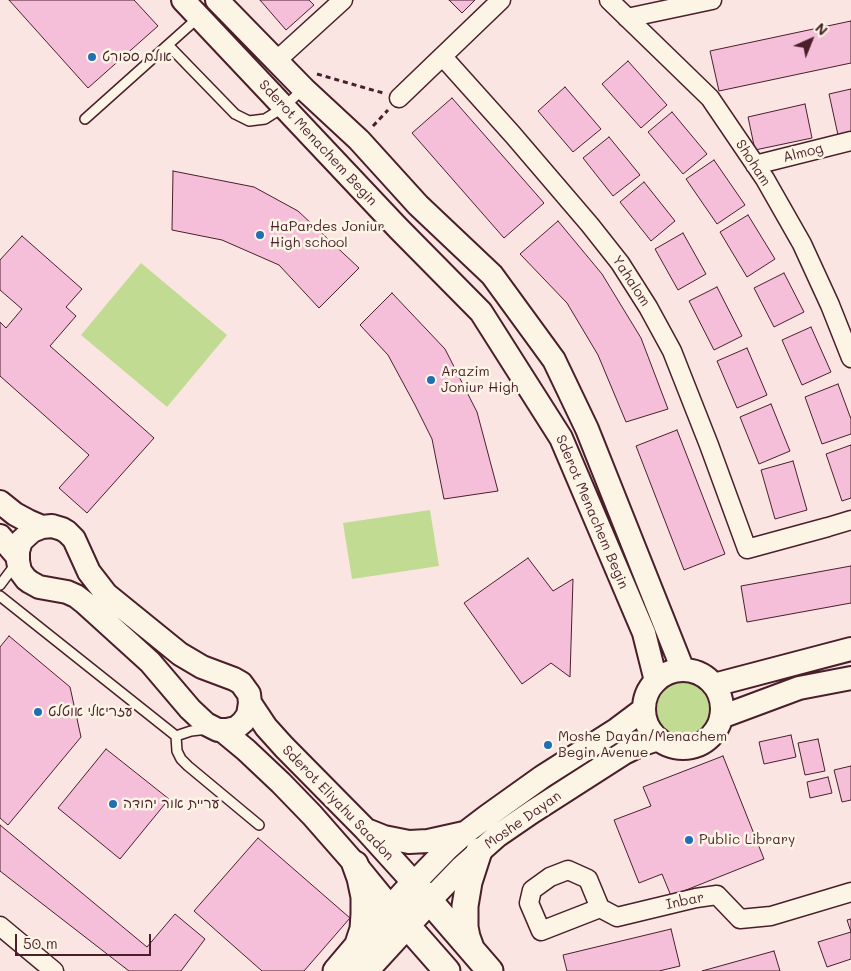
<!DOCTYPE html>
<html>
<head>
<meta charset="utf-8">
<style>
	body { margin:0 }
	#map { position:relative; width:851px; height:971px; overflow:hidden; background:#fae5e2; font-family:Mali,sans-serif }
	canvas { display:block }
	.north { position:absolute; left:786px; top:15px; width:50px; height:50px; -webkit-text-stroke:4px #fcf5e5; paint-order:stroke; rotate:44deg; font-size:14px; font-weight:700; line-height:20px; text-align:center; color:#4a1f2b }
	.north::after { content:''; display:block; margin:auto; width:18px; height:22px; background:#4a1f2b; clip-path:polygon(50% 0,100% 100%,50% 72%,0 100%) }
	.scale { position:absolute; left:15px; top:934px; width:136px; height:22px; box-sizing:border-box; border:2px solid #4a1f2b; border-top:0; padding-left:6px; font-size:15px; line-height:18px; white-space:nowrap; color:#4a1f2b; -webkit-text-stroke:4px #fcf5e5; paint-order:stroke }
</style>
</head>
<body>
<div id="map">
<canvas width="851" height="971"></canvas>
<div class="north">N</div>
<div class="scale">50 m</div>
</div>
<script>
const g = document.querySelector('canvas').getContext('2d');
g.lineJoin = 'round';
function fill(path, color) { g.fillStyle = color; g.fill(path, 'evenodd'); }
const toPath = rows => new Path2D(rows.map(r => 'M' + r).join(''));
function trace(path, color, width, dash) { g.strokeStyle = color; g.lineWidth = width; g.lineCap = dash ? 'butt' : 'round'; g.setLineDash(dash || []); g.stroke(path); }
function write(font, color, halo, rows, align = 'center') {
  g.font = font + ' Mali,"Playpen Sans Hebrew",sans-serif'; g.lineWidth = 5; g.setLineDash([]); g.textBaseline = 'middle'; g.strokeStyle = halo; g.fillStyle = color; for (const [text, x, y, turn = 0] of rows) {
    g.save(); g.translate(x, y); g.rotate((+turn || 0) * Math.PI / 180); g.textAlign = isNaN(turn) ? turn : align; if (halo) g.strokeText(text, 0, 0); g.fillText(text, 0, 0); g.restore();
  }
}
const green = toPath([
	[141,263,227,335,167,407,81,335],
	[430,510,439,566,352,579,343,523],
	'647 710a36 36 0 1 1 72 0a36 36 0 1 1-72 0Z'
]);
const building = toPath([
	[9,0,134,0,158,26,88,88,9,0],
	[260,0,309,0,314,5,286,30,260,0],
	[449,0,475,0,462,13,449,0],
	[851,21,851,63,719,91,710,51,851,21],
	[628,61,667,105,641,128,602,84,628,61],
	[565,87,601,129,573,152,538,111,565,87],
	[851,89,851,132,838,135,829,94,851,89],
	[452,98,544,203,504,238,412,133,452,98],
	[805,104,812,138,755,150,748,117,805,104],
	[672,112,707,154,683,174,648,132,672,112],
	[609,137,640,175,613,196,583,158,609,137],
	[714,160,745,205,717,224,686,179,714,160],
	[173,171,254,187,298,211,359,268,319,308,279,265,222,240,172,230,173,171],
	[644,182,675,221,651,241,620,202,644,182],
	[748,215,775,259,747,277,720,232,748,215],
	[558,221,602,274,641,338,668,409,626,422,598,355,567,303,520,254,558,221],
	[683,233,706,274,678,290,655,249,683,233],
	[22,236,82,289,66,307,76,316,50,346,154,438,87,513,59,488,89,455,0,376,0,322,6,328,22,309,0,290,0,260,22,236],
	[784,273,804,312,774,327,754,288,784,273],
	[717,287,742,336,714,350,689,301,717,287],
	[392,293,445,349,477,412,498,491,444,499,432,439,415,405,388,355,360,325,392,293],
	[811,327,831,372,802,385,782,340,811,327],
	[747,348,767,395,737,408,717,361,747,348],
	[838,384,851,419,851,434,822,444,805,397,838,384],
	[771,404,790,451,759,464,740,417,771,404],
	[677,430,725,554,684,570,636,446,677,430],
	[851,445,851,498,842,501,826,454,851,445],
	[793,461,807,510,775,519,761,470,793,461],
	[528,558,553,591,573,579,570,677,551,663,522,684,464,603,528,558],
	[851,566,851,603,747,622,741,586,851,566],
	[9,636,70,687,81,737,8,825,0,818,0,647,9,636],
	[791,735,796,757,764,764,759,742,791,735],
	[818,739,825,771,805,775,798,743,818,739],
	[106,749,169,799,120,859,58,808,106,749],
	[723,756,764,859,671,896,662,874,639,883,614,820,651,806,643,787,723,756],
	[851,766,851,800,842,802,834,770,851,766],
	[828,777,832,793,810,798,807,782,828,777],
	[0,825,147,947,175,914,205,939,181,971,129,971,0,871,0,825],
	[258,838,350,918,304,971,262,971,194,911,258,838],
	[851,919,851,959,827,967,818,942,851,932,847,920,851,919],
	[671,929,680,966,659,971,567,971,563,955,671,929],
	[774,951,780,971,702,971,774,951]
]);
const path = toPath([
	[317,74,383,93],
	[373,126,388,110]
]);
const service = toPath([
	[168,45,235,114,249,121,265,119,284,107,303,89],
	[85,119,199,17],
	[0,585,15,565],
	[0,596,176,736,177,751,181,759,188,766,259,825],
	[176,736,191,731,208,729]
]);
const minor = toPath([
	[609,0,710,98,765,179,802,244,830,305,851,358],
	[627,18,712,0],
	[443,57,513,135,590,225,620,263,648,307,672,351,709,445,747,549,828,527,851,520],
	[276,61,343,0],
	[399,98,501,0],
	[755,165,851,141],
	[600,908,541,931,529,903,532,890,550,877,568,870,588,879,600,908,617,917,696,898,717,895,740,919,771,916,851,892],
	[0,926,54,971]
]);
const tertiary = toPath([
	[183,0,398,228,481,312,561,438,644,633,656,681],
	[217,0,304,89,359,140,418,205,492,275,554,360,587,429,683,670],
	[0,502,15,514,28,521,42,527],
	[52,526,62,529,67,532,74,539,89,572,106,594,180,654,202,667,234,679,241,683,249,694,250,703,248,715,243,722,236,728,227,730,218,730,206,724,190,709,150,662,85,603,76,596,67,592,39,587,30,582,26,579,20,571,18,561,18,551,21,541,32,531,42,527,52,526],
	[0,536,17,556],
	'644 709a39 39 0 1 1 78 0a39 39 0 1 1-78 0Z',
	[714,685,851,649],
	[250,703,266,727,284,747,365,829,414,883,447,849,465,833,486,817,542,777,616,730,644,709],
	[721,717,799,688,851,678],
	[223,731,246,750,281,783,312,815,355,864,391,908],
	[369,831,384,837,409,842,428,841,464,833],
	[430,900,462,867,497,836,532,812,624,753,640,745,658,739]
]);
const secondary = toPath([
	[355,864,360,878,364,897,364,914,363,929,358,944],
	[396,913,447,971],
	[471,948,467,937,465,927,465,906,469,882,479,851],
	[336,971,358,945,414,883,490,971],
	[365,971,430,900]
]);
const markers = [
	[92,57,5,"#1f6fb2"],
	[260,235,5,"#1f6fb2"],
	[431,380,5,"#1f6fb2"],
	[38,712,5,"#1f6fb2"],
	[548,745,5,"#1f6fb2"],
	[113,804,5,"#1f6fb2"],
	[689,840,5,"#1f6fb2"]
];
const poiNames = [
	["אולם ספורט",102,57],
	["HaPardes Joniur",270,227],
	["High school",270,243],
	["Arazim",441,372],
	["Joniur High",441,388],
	["עזריאלי אוטלט",48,712],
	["Moshe Dayan/Menachem",558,737],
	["Begin Avenue",558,753],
	["עריית אור יהודה",123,804],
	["Public Library",699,840]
];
const streetNames = [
	["Sderot Menachem Begin",318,143,47],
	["Almog",803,153,-14],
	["Shoham",753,163,57],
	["Yahalom",631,281,57],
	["Sderot Menachem Begin",592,512,67],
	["Sderot Eliyahu Saadon",338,803,46],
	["Moshe Dayan",523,820,-35],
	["Inbar",685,901,-12]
];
fill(green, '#c1db92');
fill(building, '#f5bfda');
trace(building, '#4a1f2b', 1);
trace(service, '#4a1f2b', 12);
trace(minor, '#4a1f2b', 21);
trace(tertiary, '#4a1f2b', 26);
trace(secondary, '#4a1f2b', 29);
trace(path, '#4a1f2b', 3, [5, 4]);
trace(service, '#fcf5e5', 9);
trace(minor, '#fcf5e5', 18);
trace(tertiary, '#fcf5e5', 22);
trace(secondary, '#fcf5e5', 25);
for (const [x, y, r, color] of markers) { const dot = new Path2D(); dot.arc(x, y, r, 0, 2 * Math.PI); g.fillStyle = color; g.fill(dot); trace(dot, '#fcf5e5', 2); }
write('14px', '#4a1f2b', '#fcf5e5', poiNames, 'left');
write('14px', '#4a1f2b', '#fcf5e5', streetNames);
</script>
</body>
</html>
